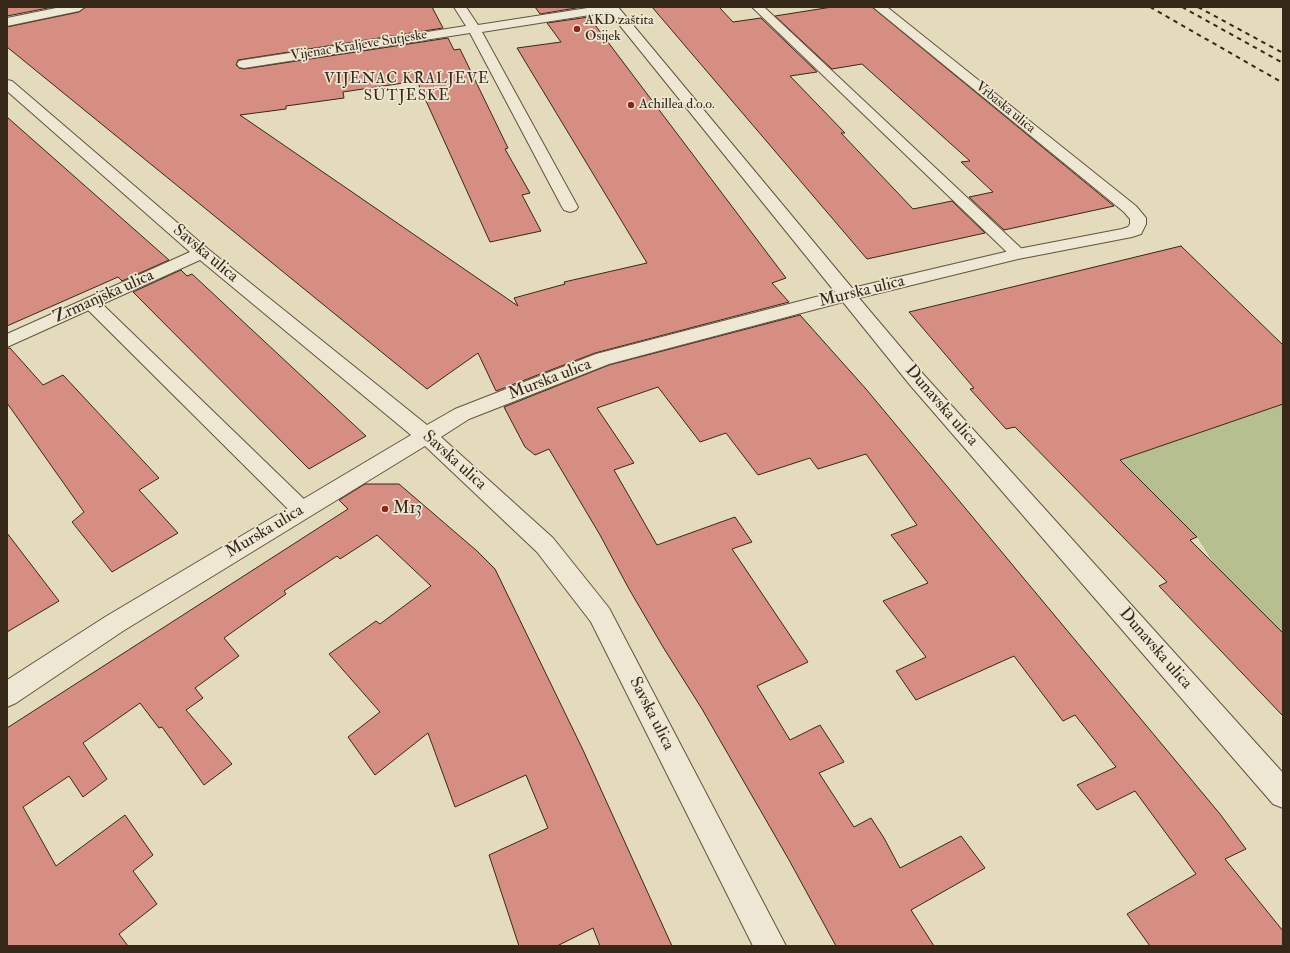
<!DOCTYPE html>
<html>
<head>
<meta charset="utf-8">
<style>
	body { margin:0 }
	#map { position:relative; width:1290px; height:953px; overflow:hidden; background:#e4dabc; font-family:"IM FELL Double Pica",serif }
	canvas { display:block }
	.frame { position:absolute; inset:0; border:8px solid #362818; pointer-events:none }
</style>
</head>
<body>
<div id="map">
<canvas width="1290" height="953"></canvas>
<div class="frame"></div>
</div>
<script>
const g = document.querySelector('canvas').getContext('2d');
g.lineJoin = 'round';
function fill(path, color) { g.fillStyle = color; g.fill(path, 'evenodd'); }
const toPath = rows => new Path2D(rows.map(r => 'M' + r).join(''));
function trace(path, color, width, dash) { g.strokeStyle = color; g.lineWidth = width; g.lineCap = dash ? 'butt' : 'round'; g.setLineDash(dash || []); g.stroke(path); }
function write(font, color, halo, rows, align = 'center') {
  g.font = font + ' "IM FELL Double Pica",serif'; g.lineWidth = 3.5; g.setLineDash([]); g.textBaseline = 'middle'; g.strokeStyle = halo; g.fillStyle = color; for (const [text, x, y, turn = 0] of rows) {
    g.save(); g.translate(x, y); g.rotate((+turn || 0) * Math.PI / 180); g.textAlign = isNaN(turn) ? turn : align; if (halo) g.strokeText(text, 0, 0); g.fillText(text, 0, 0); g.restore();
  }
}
const green = toPath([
	[1283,404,1283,633,1214,564,1197,537,1120,460]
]);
const building = toPath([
	[7,7,53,7,7,16,7,7],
	[86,7,432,7,443,28,244,59,238,60,236,65,239,68,244,69,448,38,454,50,460,49,508,148,505,149,530,193,522,195,541,231,490,242,417,81,343,92,344,98,286,106,286,109,240,115,518,306,514,298,565,284,564,282,647,263,517,48,561,42,547,23,589,17,786,278,772,283,789,302,595,353,496,391,478,353,427,389,7,47,7,27,79,12,86,7],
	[535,7,582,7,540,14,535,7],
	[652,7,719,7,733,22,761,18,817,72,790,76,845,133,841,133,913,209,952,201,985,233,867,259,652,7],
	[832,7,872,7,1114,206,1004,230,969,197,993,192,961,162,970,161,862,64,832,69,775,16,832,7],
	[7,117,169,260,122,281,118,277,7,326,7,117],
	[1181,246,1283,345,1283,404,1120,460,1197,537,1190,540,1283,633,1283,716,1159,586,1167,582,1015,427,1006,429,970,389,974,388,909,312,1181,246],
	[181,270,187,276,192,274,366,436,309,469,133,292,181,270],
	[800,315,866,389,1220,814,1246,849,1225,859,1283,931,1283,946,1150,946,1127,914,1196,874,1135,791,1097,810,1077,785,1116,767,1075,715,1063,721,1014,656,916,700,896,671,926,657,883,601,928,583,891,535,917,525,866,454,818,469,810,458,758,475,726,433,700,442,658,387,597,408,634,463,614,470,657,545,735,517,752,542,732,549,808,662,757,686,790,740,820,725,844,762,819,773,854,827,871,818,884,838,900,868,961,836,985,868,911,910,934,946,836,946,789,860,702,709,663,647,629,589,600,535,549,449,535,455,525,447,504,407,609,365,800,315],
	[7,348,10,348,43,385,63,375,159,478,139,490,178,533,112,572,72,522,84,512,7,403,7,348],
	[365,484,399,484,477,551,495,569,583,750,672,946,600,946,593,928,557,946,519,946,489,855,548,828,526,775,455,807,428,733,375,775,348,737,380,712,329,654,376,621,380,624,431,586,377,535,340,559,337,556,284,591,286,594,224,638,239,656,195,688,203,698,186,710,232,764,204,785,162,727,159,728,140,703,83,743,107,779,83,797,69,776,23,807,56,866,125,815,153,855,133,871,157,904,119,934,128,946,7,946,7,728,348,509,339,500,365,484],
	[7,533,59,601,7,632,7,533]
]);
const lane = toPath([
	[752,7,764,7,1024,251,1026,254,1024,257,1012,257,752,7],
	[91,298,97,299,309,504,312,510,309,516,302,518,295,516,85,307,83,303,85,299,91,298]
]);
const street = toPath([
	[61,7,85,7,79,11,7,26,7,18,61,7],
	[454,7,466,7,478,25,594,7,618,7,852,288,1018,249,1122,229,1128,227,1130,224,1130,219,1124,212,873,7,887,7,1136,206,1146,218,1146,224,1141,234,1132,237,1018,259,859,298,924,375,1283,773,1283,808,1273,804,910,385,843,302,609,364,469,419,441,437,553,538,609,608,786,946,753,946,591,622,537,552,425,446,123,631,16,703,7,707,7,680,105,617,411,435,200,260,7,347,7,334,190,252,7,91,7,80,12,81,208,249,427,425,455,409,596,354,835,292,609,12,482,32,578,207,576,210,570,212,564,210,562,207,470,33,244,68,239,67,237,64,239,61,244,60,466,26,454,7]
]);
const rail = toPath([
	[1150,7,1283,83],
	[1182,7,1283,63],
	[1198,7,1283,53]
]);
const markers = [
	[577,29,4,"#8f2418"],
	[631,105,4,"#8f2418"],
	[385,509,4,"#8f2418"]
];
const farPoinames = [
	["AKD zaštita",585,21],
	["Osijek",585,37],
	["Achillea d.o.o.",639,105]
];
const farStreetnames = [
	["Vijenac Kraljeve Sutjeske",359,46,-9],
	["Vrbaska ulica",1005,108,39]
];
const farNeighbourhoodnames = [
	["VIJENAC KRALJEVE",407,80],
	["SUTJESKE",407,97]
];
const streetNames = [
	["Savska ulica",205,254,40],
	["Murska ulica",862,292,-14],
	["Zrmanjska ulica",104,297,-24],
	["Murska ulica",550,380,-21],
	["Dunavska ulica",941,406,49],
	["Savska ulica",454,461,42],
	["Murska ulica",265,532,-31],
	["Dunavska ulica",1155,649,49],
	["Savska ulica",651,714,63]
];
const poiNames = [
	["M13",393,509]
];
fill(green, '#b6bf8f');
fill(building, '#d68e82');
trace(building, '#362818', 1);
trace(lane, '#625441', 2);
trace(street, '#625441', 2);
fill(lane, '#ede7d3');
fill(street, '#ede7d3');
trace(rail, '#362818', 2, [4.5, 4.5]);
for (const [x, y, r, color] of markers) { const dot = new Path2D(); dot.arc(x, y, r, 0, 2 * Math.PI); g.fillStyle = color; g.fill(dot); trace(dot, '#ede7d3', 1.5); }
write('14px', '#362818', '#ede7d3', farPoinames, 'left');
write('14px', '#362818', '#ede7d3', farStreetnames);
g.letterSpacing = '1px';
write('15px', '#362818', '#ede7d3', farNeighbourhoodnames);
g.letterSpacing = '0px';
write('17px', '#362818', '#ede7d3', streetNames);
write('17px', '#362818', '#ede7d3', poiNames, 'left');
</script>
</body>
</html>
